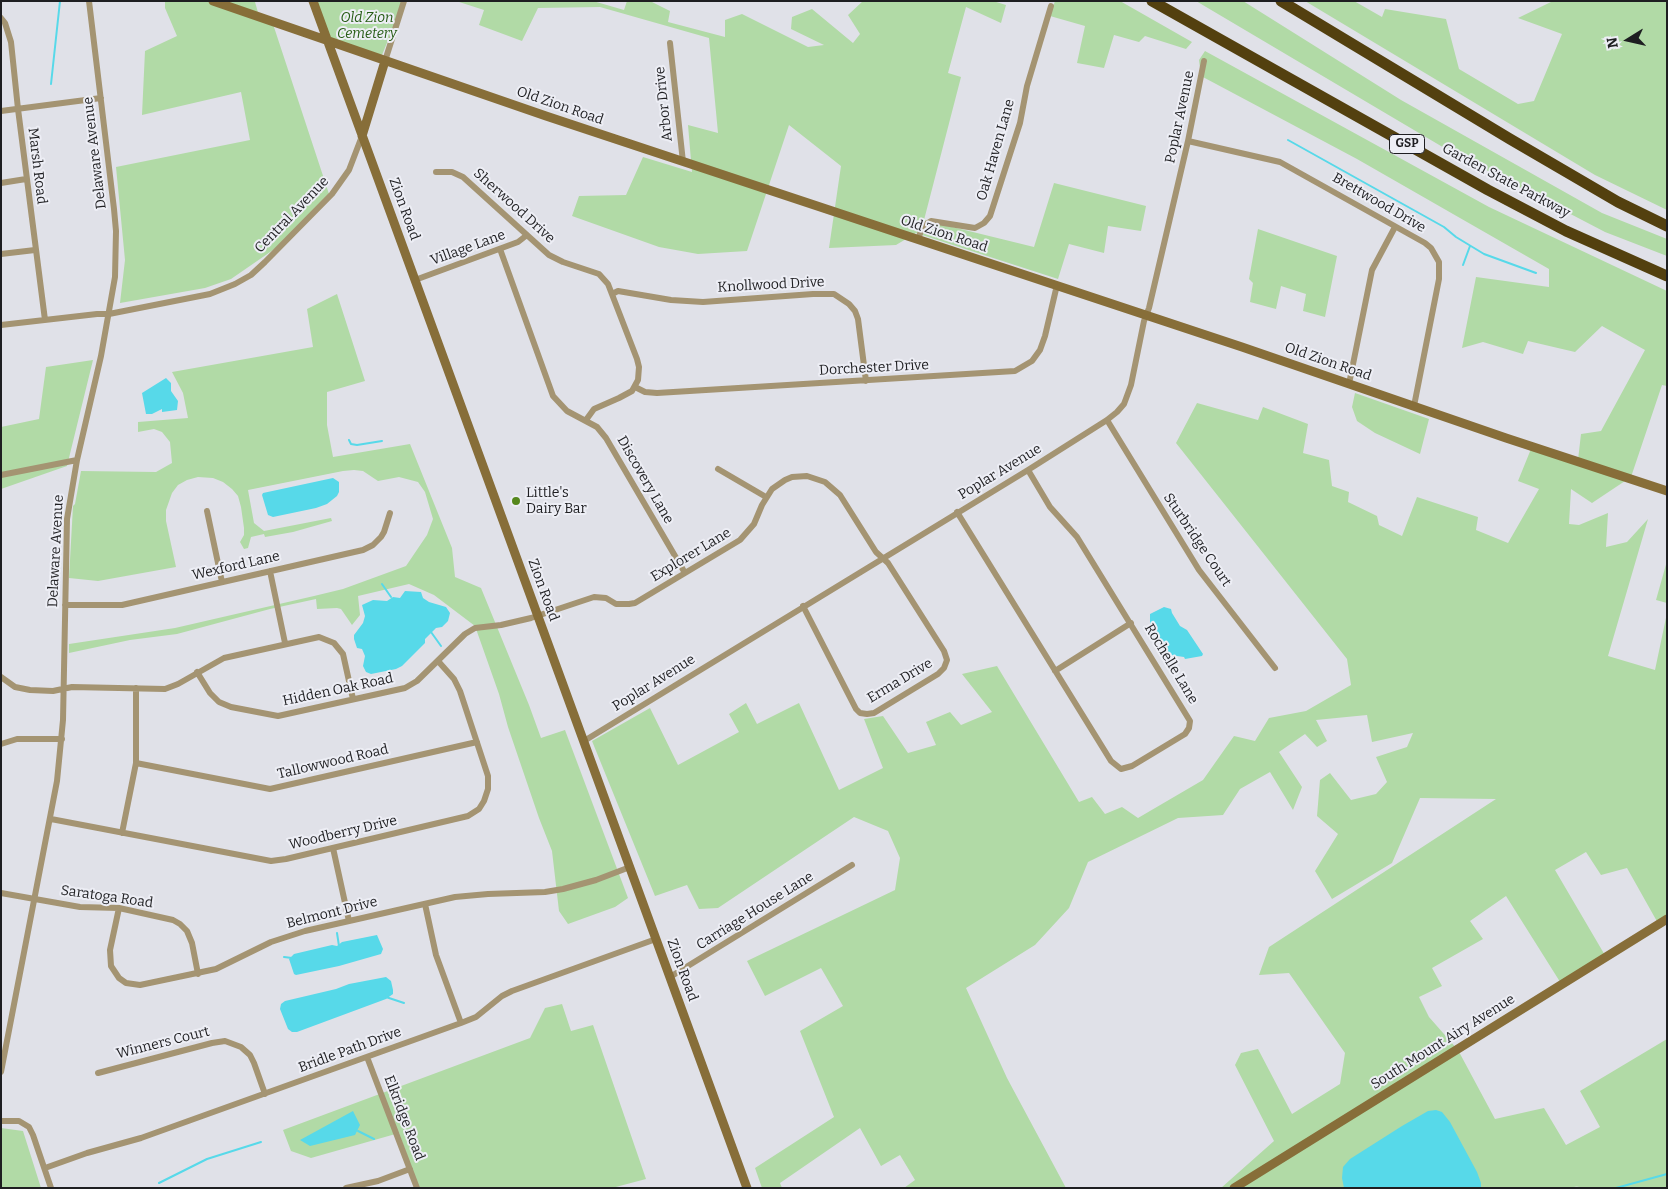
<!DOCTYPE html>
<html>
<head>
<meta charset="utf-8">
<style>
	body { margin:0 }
	#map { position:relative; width:1668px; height:1189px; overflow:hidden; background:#e0e1e8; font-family:Bitter,serif }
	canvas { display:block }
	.frame { position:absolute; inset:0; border:2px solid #1e1e21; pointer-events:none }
	.north { position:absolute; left:1603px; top:15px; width:50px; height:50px; -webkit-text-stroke:4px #edeef5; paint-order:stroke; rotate:260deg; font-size:14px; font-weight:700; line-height:20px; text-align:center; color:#1e1e21 }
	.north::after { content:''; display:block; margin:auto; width:18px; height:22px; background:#1e1e21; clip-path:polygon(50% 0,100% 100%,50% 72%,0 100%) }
</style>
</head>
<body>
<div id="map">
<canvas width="1668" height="1189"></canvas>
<div class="frame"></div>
<div class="north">N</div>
</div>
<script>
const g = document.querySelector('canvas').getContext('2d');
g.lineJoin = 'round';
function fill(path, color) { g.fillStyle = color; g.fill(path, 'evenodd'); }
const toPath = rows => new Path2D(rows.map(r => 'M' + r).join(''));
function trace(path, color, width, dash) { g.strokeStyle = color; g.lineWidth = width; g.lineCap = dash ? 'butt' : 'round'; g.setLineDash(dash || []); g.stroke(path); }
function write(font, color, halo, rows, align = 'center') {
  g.font = font + ' Bitter,serif'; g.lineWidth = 4; g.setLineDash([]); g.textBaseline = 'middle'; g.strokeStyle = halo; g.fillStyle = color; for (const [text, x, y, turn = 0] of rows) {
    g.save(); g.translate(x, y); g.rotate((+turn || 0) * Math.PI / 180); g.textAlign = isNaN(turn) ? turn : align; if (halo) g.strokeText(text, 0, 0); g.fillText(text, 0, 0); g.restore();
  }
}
const green = toPath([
	[165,1,253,1,255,2,259,16,272,21,330,197,289,239,231,279,205,288,120,303,125,260,116,167,250,140,241,92,142,115,145,51,177,36,165,8],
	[313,1,404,1,382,55,327,40],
	[456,1,593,1,624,10,627,1,650,1,670,11,668,22,725,37,725,20,742,14,808,47,824,45,791,29,792,17,812,9,853,43,860,34,848,15,863,1,993,1,1006,5,1001,23,966,7,948,73,961,77,924,220,1034,247,1054,183,1146,206,1141,231,1108,226,1104,253,1069,244,1058,279,916,233,896,245,829,248,841,166,789,125,747,251,698,254,659,247,572,216,579,196,626,195,643,157,692,172,688,125,718,133,709,38,600,7,538,8,522,41,479,25,484,10],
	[1055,1,1120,1,1192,42,1186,49,1145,36,1139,42,1114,35,1104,68,1077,63,1085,26,1050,16],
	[1196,1,1243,1,1401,100,1602,213,1667,239,1667,256,1605,232,1446,149],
	[1305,1,1354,1,1382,17,1385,9,1446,19,1459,69,1518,104,1534,101,1562,34,1518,18,1553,1,1667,1,1667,210,1595,175],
	[1205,51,1489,207,1667,291,1667,386,1662,385,1631,477,1592,503,1571,489,1569,524,1579,525,1608,513,1606,547,1627,542,1648,519,1608,656,1655,670,1667,613,1667,920,1659,925,1627,868,1601,875,1586,852,1555,870,1606,957,1562,985,1506,896,1470,921,1483,939,1432,968,1442,986,1419,997,1429,1017,1458,1050,1495,1119,1544,1108,1566,1145,1600,1127,1580,1091,1667,1039,1667,1188,1573,1188,1579,1186,1569,1188,1221,1188,1274,1141,1235,1065,1241,1053,1258,1049,1292,1114,1340,1084,1345,1053,1289,973,1259,975,1269,947,1496,799,1420,798,1392,863,1332,899,1315,871,1338,834,1317,816,1320,780,1330,773,1351,800,1376,794,1387,782,1376,757,1407,747,1413,733,1372,742,1367,715,1316,720,1327,741,1317,747,1305,734,1279,752,1302,787,1293,810,1270,772,1240,789,1223,815,1178,818,1088,862,1069,908,1035,945,966,988,1007,1078,1066,1188,904,1188,915,1180,900,1155,881,1166,860,1128,780,1183,782,1188,762,1188,755,1168,834,1117,800,1031,843,1006,821,968,765,996,747,961,895,890,900,858,888,831,854,817,718,908,699,909,687,885,655,896,592,741,650,708,678,765,739,732,729,714,746,703,757,724,799,703,839,790,883,768,864,719,883,716,908,753,936,745,926,722,950,712,961,725,992,712,962,674,997,666,1079,802,1092,797,1105,814,1122,807,1138,818,1203,780,1234,736,1255,741,1269,718,1306,711,1351,685,1347,659,1176,443,1197,403,1258,420,1263,407,1308,424,1303,453,1329,460,1332,486,1349,492,1348,502,1377,516,1379,525,1402,536,1417,497,1478,517,1476,530,1508,543,1539,489,1518,481,1533,444,1578,460,1581,434,1601,431,1645,350,1602,326,1575,352,1528,341,1523,354,1483,342,1462,348,1476,277,1549,287,1549,269,1357,159,1201,76,1199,60],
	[1258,229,1337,256,1325,317,1303,311,1306,294,1281,286,1276,309,1250,302,1253,283,1249,279],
	[337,294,365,381,327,392,327,425,333,457,410,444,452,548,455,577,481,588,529,705,541,738,565,730,628,898,615,907,568,924,559,911,552,851,539,818,508,727,499,694,475,626,434,595,409,584,358,596,360,615,352,625,341,609,337,608,317,609,316,599,270,609,177,634,130,640,69,653,69,644,175,628,314,596,343,589,406,566,427,535,433,519,425,492,418,482,399,477,378,481,363,471,354,470,343,471,248,490,254,523,264,531,331,518,332,521,293,532,265,537,264,534,251,537,248,548,244,549,240,542,244,535,244,528,241,507,238,496,232,489,223,482,213,478,198,477,187,480,178,485,172,493,166,510,166,521,176,567,98,581,69,578,73,506,75,504,81,471,156,472,172,463,170,442,162,432,154,429,138,432,138,422,188,418,183,393,172,372,313,347,307,309],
	[93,360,67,466,1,489,1,427,39,419,46,367],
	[1355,393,1429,419,1420,454,1375,433,1357,421,1352,407],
	[1667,561,1667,603,1656,600],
	[562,1004,571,1031,593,1025,646,1179,612,1188,419,1188,399,1133,311,1158,291,1151,283,1130,530,1038,545,1008],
	[1,1128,23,1131,41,1188,1,1188]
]);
const water = toPath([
	[166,378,171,383,171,391,178,401,177,410,162,412,162,409,152,414,146,414,142,393],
	[333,478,339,482,339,492,337,496,327,504,316,508,273,517,268,515,262,495,263,493],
	[405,591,421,592,423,598,429,602,446,607,450,613,448,621,442,627,436,628,425,639,425,643,402,666,396,669,371,674,366,672,363,666,365,656,362,649,357,648,354,639,354,635,363,623,365,616,362,605,373,600,387,601,393,597,400,598],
	[1164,607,1171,609,1172,613,1180,626,1187,630,1203,654,1202,656,1185,659,1184,657,1170,655,1150,627,1150,614],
	[377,935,383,949,381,954,339,966,296,975,294,974,289,959,294,954,332,945,337,946,342,942],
	[386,977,391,981,393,990,393,994,386,999,297,1032,292,1032,288,1029,280,1009,281,1004,285,1001,336,989,349,984],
	[1436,1110,1442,1112,1450,1122,1477,1172,1481,1183,1481,1188,1344,1188,1342,1178,1343,1167,1350,1159,1402,1126,1428,1111],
	[353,1111,360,1125,355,1135,310,1146,300,1140]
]);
const stream = toPath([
	[51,84,60,1],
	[1288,140,1444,227,1456,237,1484,254,1536,273],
	[1463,265,1470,246],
	[349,440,351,444,357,445,382,441],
	[382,584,391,597],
	[431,632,441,646],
	[337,933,339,946],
	[284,957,292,958],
	[386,997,404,1003],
	[358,1131,374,1139],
	[159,1183,207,1159,261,1142],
	[1616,1188,1667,1174]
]);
const street = toPath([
	[1,18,5,23,11,42,18,109,45,320],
	[670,43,683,162],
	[385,61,404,1],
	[1,111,101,98],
	[1188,141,1280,162,1425,243,1431,248,1439,262,1439,279,1414,406],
	[436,172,452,172,463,177,549,255,563,262,599,274,608,284,637,359,639,367,638,380,632,391,619,398,594,409,586,420],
	[1,183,26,179],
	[918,239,923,226,931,221,975,228,984,223,990,216,1020,123,1027,86,1051,6],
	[500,249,553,396,567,411,597,427,606,438,685,573],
	[1,254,35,250],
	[415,280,518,242,527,235],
	[612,294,618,291,671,300,703,302,813,294,834,294,849,304,855,311,858,319,866,381],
	[1,325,97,314,109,314,210,294,235,284,251,275,265,262,332,194,349,170,362,136],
	[1349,384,1372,270,1395,227],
	[635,387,645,392,657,393,1015,371,1032,361,1040,350,1045,336,1057,285],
	[1107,420,1199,570,1275,668],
	[718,469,766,497],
	[1,475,77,460],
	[207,511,222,582],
	[957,512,1111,761,1121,769,1132,766,1185,734,1189,728,1190,721,1077,537,1050,507,1028,470],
	[270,571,285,643],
	[65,605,122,605,363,550,373,545,381,537,384,532,390,513],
	[1055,671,1131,623],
	[197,672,210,693,219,702,231,707,278,716,405,688,417,681,465,634,475,628,501,625,531,618,594,597,606,598,616,604,629,604,635,603,740,540,754,524,762,505,772,489,785,480,792,477,807,476,825,482,840,495,876,552,888,563,944,651,947,660,944,668,938,674,874,713,867,714,860,713,856,709,803,606],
	[1,677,15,687,30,690,53,691,72,687,165,689,178,684,224,658,319,637,334,643,343,654,353,699],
	[584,741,1028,470,1107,420,1117,412,1124,404,1131,385,1144,321,1149,308,1188,141,1204,61],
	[1,744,17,739,62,739],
	[136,763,270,789,477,742],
	[51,819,271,861,286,859,468,816,479,809,484,801,488,789,488,776,460,691,454,679,438,661],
	[122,833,136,763,136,688],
	[333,848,349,921],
	[1,893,80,907,119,908,173,920,180,924,187,931,192,943,198,974],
	[425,904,436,955,461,1023],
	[119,908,110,950,111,966,119,978,126,983,140,985,216,969,271,942,305,931,455,897,488,894,545,892,563,889,596,880,630,867],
	[670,977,852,865],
	[367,1057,417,1188],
	[1,1072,57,781,63,720,67,519,77,460,101,356,115,277,116,231,114,209,89,1],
	[98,1073,212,1043,225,1041,241,1047,250,1055,254,1063,265,1094],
	[1,1121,19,1121,29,1127,33,1135,51,1188],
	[45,1168,87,1153,141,1138,461,1023,476,1017,502,996,512,991,656,939],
	[346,1188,378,1181,410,1169]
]);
const secondary = toPath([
	[213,1,546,116,1242,347,1506,438,1667,491],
	[313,1,747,1188],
	[362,136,385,61],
	[1234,1188,1667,919]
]);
const highway = toPath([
	[1152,1,1488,190,1566,231,1667,276],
	[1281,1,1510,139,1618,202,1667,226]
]);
const markers = [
	[516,501,5,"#55871c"]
];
const shields = [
	[1407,144,35]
];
const shieldNames = [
	["GSP",1407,144]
];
const parkNames = [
	["Old Zion",367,18],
	["Cemetery",367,34]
];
const streetNames = [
	["Arbor Drive",664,104,-96],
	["Old Zion Road",560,106,19],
	["Poplar Avenue",1180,117,-78],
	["Oak Haven Lane",996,150,-74],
	["Delaware Avenue",95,153,-97],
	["Marsh Road",37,166,83],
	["Garden State Parkway",1506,181,28],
	["Brettwood Drive",1379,203,30],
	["Sherwood Drive",514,206,42],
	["Zion Road",404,209,70],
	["Central Avenue",292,215,-46],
	["Old Zion Road",944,234,18],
	["Village Lane",468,248,-20],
	["Knollwood Drive",771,285,-3],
	["Old Zion Road",1328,362,19],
	["Dorchester Drive",874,368,-3],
	["Poplar Avenue",1000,472,-31],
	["Discovery Lane",645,480,60],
	["Sturbridge Court",1197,540,56],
	["Delaware Avenue",56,551,-87],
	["Explorer Lane",691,555,-31],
	["Wexford Lane",236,566,-13],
	["Zion Road",543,590,70],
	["Rochelle Lane",1171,664,59],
	["Erma Drive",900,681,-31],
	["Poplar Avenue",654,683,-32],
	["Hidden Oak Road",338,690,-12],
	["Tallowwood Road",333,762,-13],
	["Woodberry Drive",343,833,-13],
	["Saratoga Road",107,897,8],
	["Carriage House Lane",755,911,-32],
	["Belmont Drive",332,913,-14],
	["Zion Road",682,970,70],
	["South Mount Airy Avenue",1443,1042,-32],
	["Winners Court",163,1043,-14],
	["Bridle Path Drive",350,1050,-20],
	["Elkridge Road",404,1118,69]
];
const poiNames = [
	["Little's",526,493],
	["Dairy Bar",526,509]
];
fill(green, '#b1daa6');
fill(water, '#57d9e9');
trace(stream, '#57d9e9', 2);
trace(street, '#a49472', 6);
trace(secondary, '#876e39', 9);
trace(highway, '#53400f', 11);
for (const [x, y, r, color] of markers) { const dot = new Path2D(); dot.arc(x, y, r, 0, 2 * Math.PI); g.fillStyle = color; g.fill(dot); trace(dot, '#edeef5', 2); }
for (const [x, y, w] of shields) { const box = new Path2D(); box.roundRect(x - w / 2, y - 9.5, w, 19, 4); g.fillStyle = '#edeef5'; g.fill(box); trace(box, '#1e1e21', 1); }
write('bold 12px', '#1e1e21', null, shieldNames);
write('italic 14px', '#265c15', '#edeef5', parkNames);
write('14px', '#1e1e21', '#edeef5', streetNames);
write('14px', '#1e1e21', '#edeef5', poiNames, 'left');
</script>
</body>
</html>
